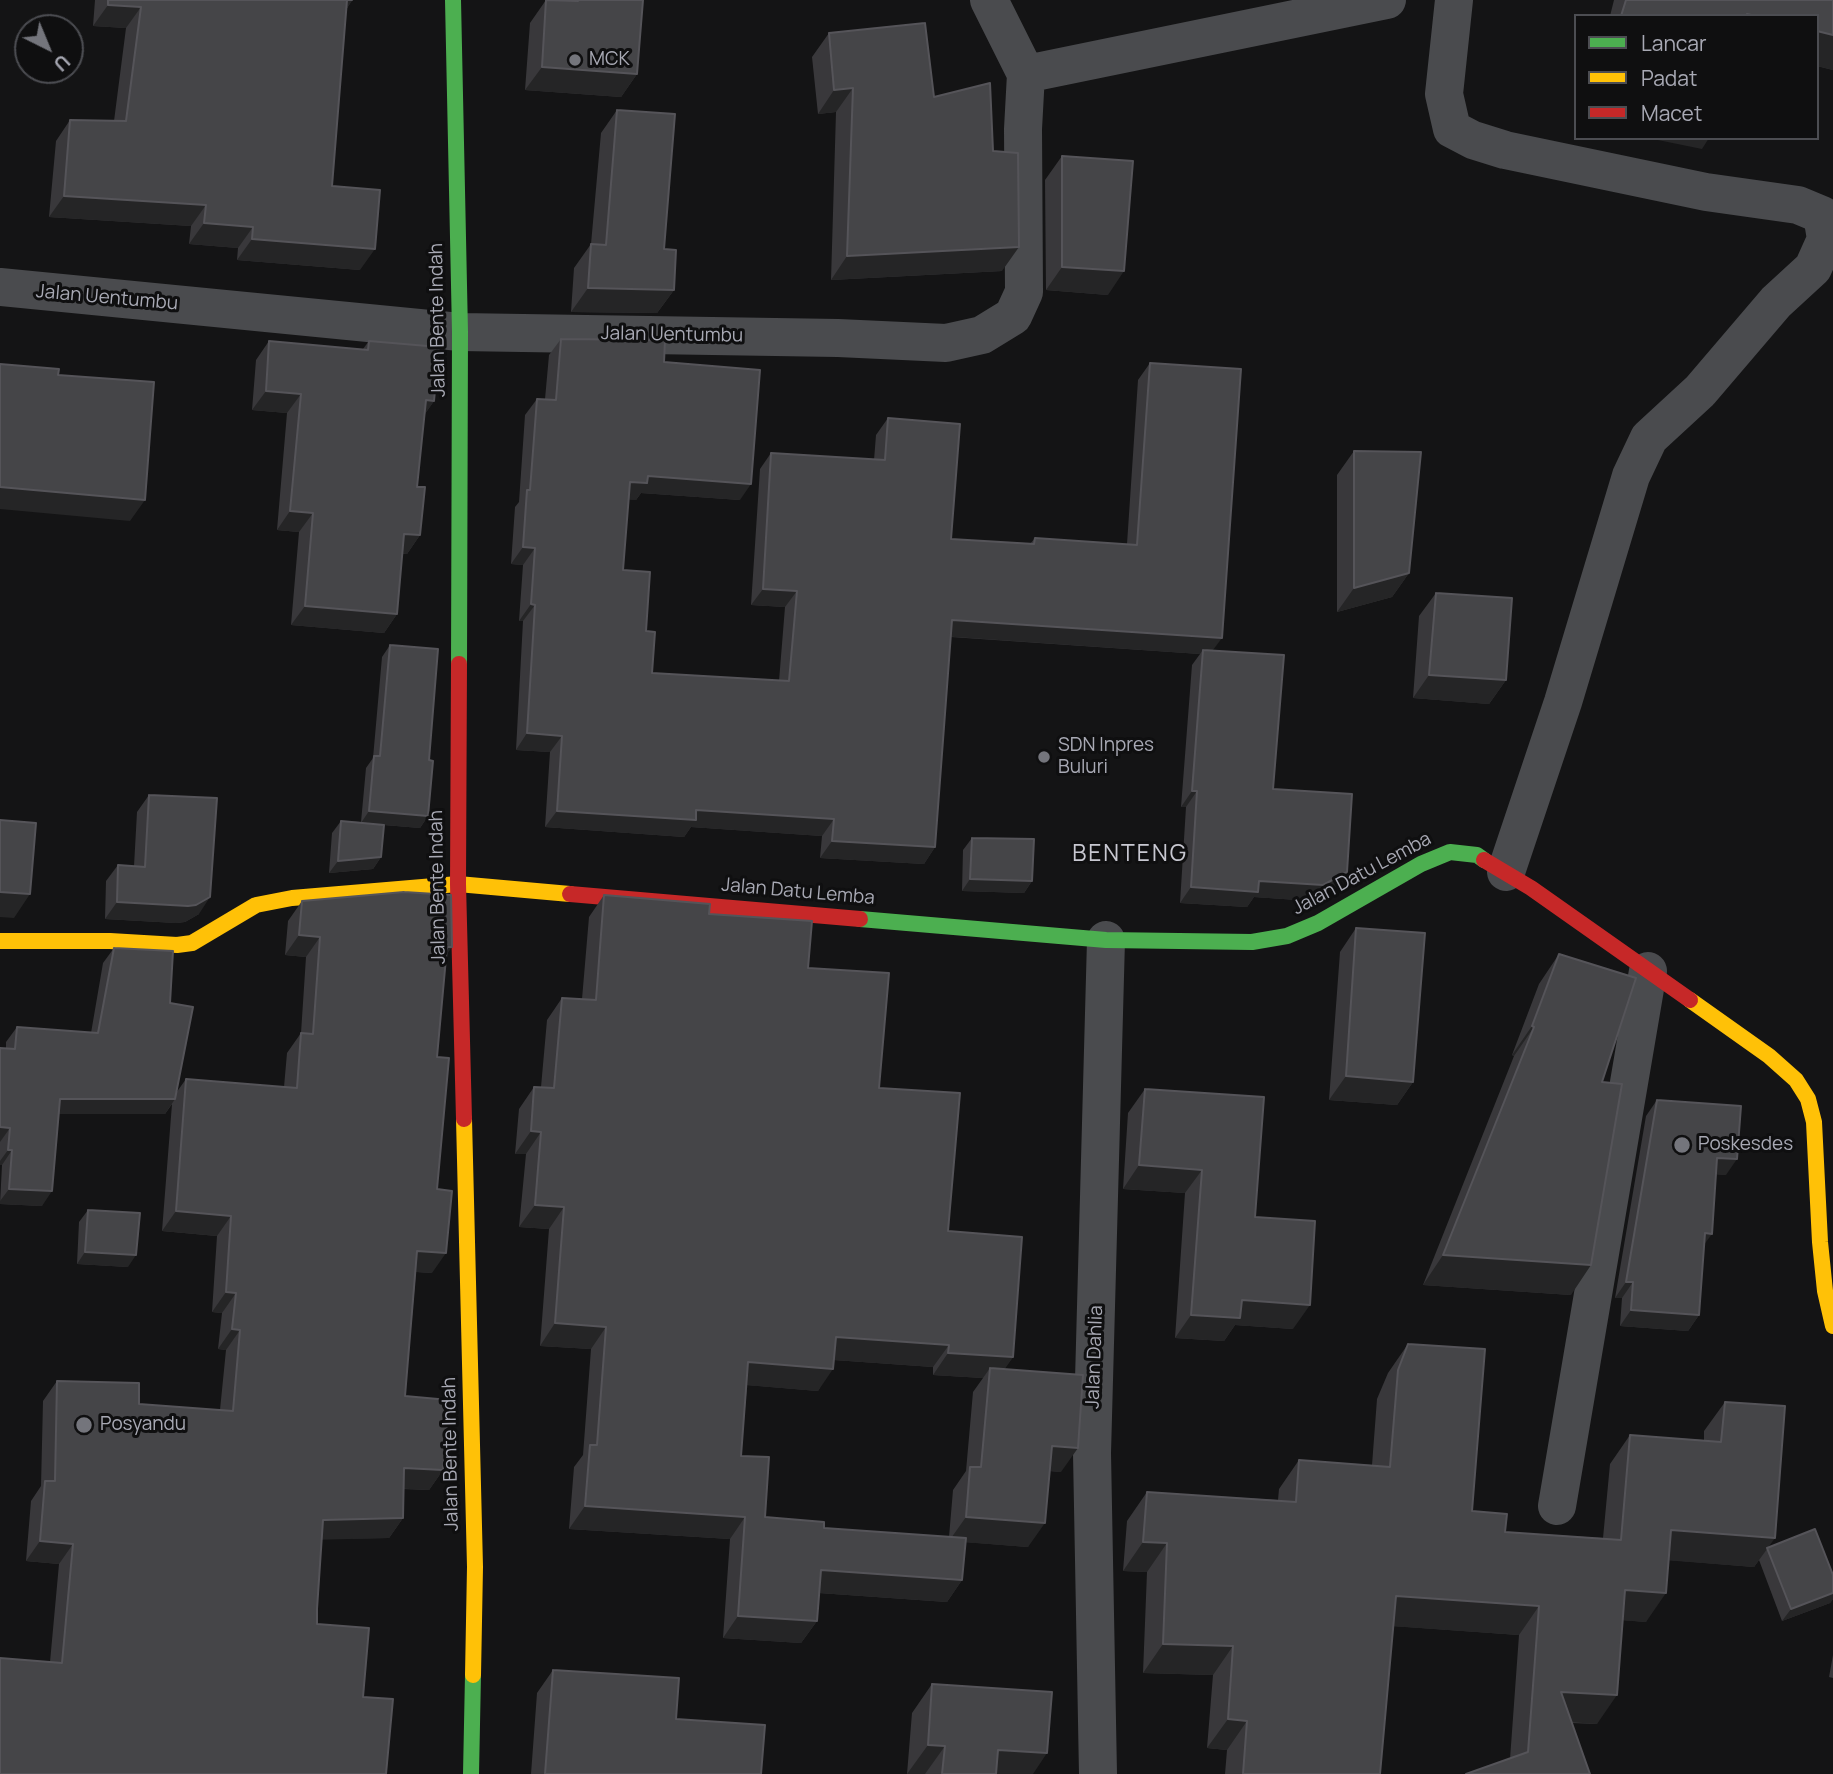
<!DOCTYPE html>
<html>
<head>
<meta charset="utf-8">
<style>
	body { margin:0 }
	#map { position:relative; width:1833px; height:1774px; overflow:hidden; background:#141415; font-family:Manrope,sans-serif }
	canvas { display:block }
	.legend { position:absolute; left:1574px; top:14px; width:245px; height:126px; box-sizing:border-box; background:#0f0f10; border:2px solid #4c4d52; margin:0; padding:9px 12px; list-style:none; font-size:21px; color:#a8a9b4 }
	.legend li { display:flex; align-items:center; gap:14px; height:35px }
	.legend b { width:35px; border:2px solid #4c4d52 }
	.north { position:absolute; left:14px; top:14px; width:70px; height:70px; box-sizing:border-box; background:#0f0f10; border:2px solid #4c4d52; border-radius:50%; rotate:137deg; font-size:19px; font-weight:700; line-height:28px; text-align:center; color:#a8a9b4 }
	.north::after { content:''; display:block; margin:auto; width:24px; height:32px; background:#74757c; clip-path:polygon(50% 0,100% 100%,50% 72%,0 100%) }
</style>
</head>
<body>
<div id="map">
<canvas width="1833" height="1774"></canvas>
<ul class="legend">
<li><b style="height:9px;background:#4caf50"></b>Lancar</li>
<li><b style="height:9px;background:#ffc107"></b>Padat</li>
<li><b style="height:9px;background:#c62828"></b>Macet</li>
</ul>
<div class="north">U</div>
</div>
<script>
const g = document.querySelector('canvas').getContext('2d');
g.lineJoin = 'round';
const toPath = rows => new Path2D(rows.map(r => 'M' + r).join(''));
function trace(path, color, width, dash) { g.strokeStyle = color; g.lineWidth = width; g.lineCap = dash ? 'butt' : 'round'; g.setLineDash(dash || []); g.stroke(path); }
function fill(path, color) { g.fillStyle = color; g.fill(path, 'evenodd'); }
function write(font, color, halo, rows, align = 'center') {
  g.font = font + ' Manrope,sans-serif'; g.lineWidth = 6; g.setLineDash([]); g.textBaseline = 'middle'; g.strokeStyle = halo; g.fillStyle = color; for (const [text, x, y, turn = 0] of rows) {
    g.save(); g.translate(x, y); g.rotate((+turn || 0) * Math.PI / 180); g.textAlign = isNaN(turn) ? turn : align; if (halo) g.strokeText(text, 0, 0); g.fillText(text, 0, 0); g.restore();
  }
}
const street = toPath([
	[1454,0,1444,94,1452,129,1473,140,1505,150,1706,192,1798,205,1822,215,1826,239,1813,268,1776,302,1700,391,1649,438,1631,476,1563,702,1506,872],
	[1026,74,1387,0],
	[0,287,460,332,838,338,946,343,982,335,1013,316,1024,292,1023,129,1026,74,989,0],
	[1557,1506,1648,971],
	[1098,1774,1092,1453,1106,940]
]);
const fast = toPath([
	[453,0,460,332,459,664],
	[860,919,1106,940,1252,942,1287,936,1318,923,1421,864,1450,852,1477,855,1484,860],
	[471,1774,473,1675]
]);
const slow = toPath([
	[0,941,110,941,177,945,192,943,256,905,292,898,458,884,570,894],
	[1690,1000,1769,1056,1796,1080,1808,1099,1814,1122,1820,1242,1825,1291,1833,1326],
	[464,1119,475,1567,473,1675]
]);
const jam = toPath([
	[459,664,458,884,464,1119],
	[1484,860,1531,888,1690,1000],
	[570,894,860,919]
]);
const wall = toPath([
	[95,0,352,0,346,10,332,186,360,270,237,260,238,248,189,244,191,226,49,217,56,141,70,120,114,121,126,28,93,26],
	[546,0,643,0,637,74,621,97,525,90,530,23],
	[1614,0,1833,0,1833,70,1817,66,1817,16,1610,16],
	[829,33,934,97,993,151,1002,271,831,280,836,112,818,114,812,57],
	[617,110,664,249,674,290,657,313,571,312,574,268,591,244,601,133],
	[1062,156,1108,295,1046,290,1045,180],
	[561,339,664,362,740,500,641,493,636,500,628,499,623,570,646,631,652,673,779,681,785,607,751,605,760,469,771,453,874,460,876,435,888,418,951,539,1030,544,1035,538,1127,544,1138,380,1150,363,1213,651,1273,789,1336,887,1312,901,1254,897,1247,907,1180,903,1186,807,1181,807,1192,665,1200,654,951,637,935,847,924,864,820,858,822,836,691,827,684,837,545,827,550,752,516,750,523,621,519,621,523,565,511,564,515,507,519,502,525,415,537,399,545,399,549,355],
	[269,341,363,349,369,341,434,401,424,415,417,487,420,535,407,554,402,554,397,614,384,633,291,625,299,532,277,530,287,413,252,410,256,360],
	[1354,451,1409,573,1392,597,1337,612,1337,475],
	[1436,593,1506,680,1489,704,1413,698,1419,616],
	[390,645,429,760,428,816,420,828,384,825,381,857,373,869,329,873,332,833,341,821,361,822,366,768,373,758,382,657],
	[149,795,199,914,185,922,176,923,105,919,106,881,118,865,134,866,137,812],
	[972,838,1032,881,1024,893,962,891,963,850],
	[604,895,709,914,808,968,879,1088,948,1231,1013,1357,1004,1369,1061,1472,1050,1471,1028,1547,965,1542,962,1580,947,1602,819,1593,817,1621,801,1643,723,1638,730,1539,569,1529,574,1467,583,1455,591,1349,540,1346,549,1229,519,1227,526,1154,515,1154,519,1109,534,1087,541,1087,547,1020,562,998,582,999,589,917],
	[834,1360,933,1367,933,1375,983,1378,973,1392,966,1471,953,1490,949,1537,824,1528,765,1517,741,1456,747,1385,818,1391],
	[302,901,446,956,437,1057,437,1189,432,1273,416,1272,405,1396,443,1470,429,1490,403,1489,403,1518,389,1538,322,1539,317,1609,317,1624,363,1697,386,1774,50,1662,59,1564,26,1561,31,1501,41,1486,43,1401,57,1381,139,1404,220,1410,226,1350,218,1349,222,1313,212,1312,217,1236,162,1231,172,1104,165,1114,59,1114,42,1206,0,1204,2,1165,0,1165,0,1048,6,1048,6,1042,17,1027,91,1033,103,963,114,948,170,1003,176,1093,186,1079,284,1087,287,1053,301,1033,306,957,285,955,288,921],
	[1356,928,1413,1082,1397,1105,1329,1100,1340,952],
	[1559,954,1602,1082,1571,1295,1423,1285,1514,1056,1512,1055,1539,984],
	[1145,1089,1255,1217,1293,1329,1235,1325,1224,1341,1175,1338,1185,1193,1123,1189,1128,1113],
	[1657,1100,1726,1175,1716,1174,1704,1245,1699,1315,1688,1331,1620,1326,1622,1298,1615,1298,1646,1116],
	[88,1210,128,1267,77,1264,79,1222],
	[1408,1344,1472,1511,1505,1532,1603,1538,1610,1464,1630,1435,1704,1440,1704,1431,1725,1402,1768,1548,1833,1575,1833,1599,1830,1603,1782,1621,1759,1560,1754,1567,1669,1560,1646,1622,1623,1620,1597,1724,1572,1723,1590,1774,1510,1759,1519,1635,1393,1626,1380,1774,1225,1774,1227,1750,1207,1748,1213,1675,1143,1673,1147,1572,1123,1571,1127,1521,1147,1492,1278,1500,1279,1489,1299,1460,1372,1465,1377,1399,1388,1373],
	[1833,1655,1833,1678,1829,1677],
	[553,1670,676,1719,761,1774,531,1774,537,1693],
	[932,1684,1033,1774,907,1774,912,1713]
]);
const shadedWall = toPath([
	[347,0,352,1,337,22],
	[108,5,141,7,126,28,93,26],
	[1817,31,1833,35,1833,70,1817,66],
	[542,67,637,74,621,97,525,90],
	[853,88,836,112,818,114,834,90],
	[1648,138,1709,138,1702,149],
	[64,196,206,205,191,226,49,217],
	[204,223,253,227,238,248,189,244],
	[252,239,375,249,360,270,237,260],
	[1019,247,1002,271,831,280,847,256],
	[1062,267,1124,271,1108,295,1046,290],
	[588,288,674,290,657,313,571,312],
	[266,391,301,394,287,413,252,410],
	[426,400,434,401,421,420],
	[648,476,751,484,740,500,641,493,636,500,618,499,630,482],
	[0,487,145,500,130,521,0,509],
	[290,511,313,513,299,532,277,530],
	[404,534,420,535,407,554,391,553],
	[523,547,535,548,523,565,511,564],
	[1409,573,1392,597,1337,612,1354,588],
	[763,589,797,591,785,607,751,605],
	[531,604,535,605,523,621,519,621],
	[305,606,397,614,384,633,291,625],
	[952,620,1222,638,1210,654,1203,650,1200,654,941,636],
	[1429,675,1506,680,1489,704,1413,698],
	[527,733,562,736,550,752,516,750],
	[1192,791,1197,791,1186,807,1181,807],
	[696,810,834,819,822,836,691,827,684,837,545,827,557,811],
	[369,811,428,816,420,828,361,823],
	[832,841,935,847,924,864,820,858],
	[381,857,373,869,329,873,338,861],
	[1347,872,1336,887,1312,901,1254,897,1247,907,1180,903,1191,887],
	[970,879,1032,881,1024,893,962,891],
	[0,892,30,894,14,918,0,917],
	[210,897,199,914,185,922,176,923,105,919,117,902],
	[299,935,320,937,306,957,285,955],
	[447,947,452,947,438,967],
	[1532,1026,1534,1027,1514,1056,1512,1055],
	[1346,1076,1413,1082,1397,1105,1329,1100],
	[60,1099,175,1099,165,1114,49,1114],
	[0,1127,10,1128,0,1142],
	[531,1131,541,1132,526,1154,515,1154],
	[8,1150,12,1150,2,1165,0,1165,0,1161],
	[1717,1158,1737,1159,1726,1175,1706,1174],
	[1139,1165,1202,1170,1185,1193,1123,1189],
	[9,1189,52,1191,42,1206,0,1204,0,1201],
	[535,1205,564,1207,549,1229,519,1227],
	[176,1211,231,1216,217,1236,162,1231],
	[1705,1233,1712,1234,1700,1250],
	[417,1251,446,1253,432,1273,403,1271],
	[85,1252,136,1255,128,1267,77,1264],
	[1443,1255,1591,1265,1571,1295,1423,1285],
	[1626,1282,1633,1282,1622,1298,1615,1298],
	[226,1292,236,1293,222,1313,212,1312],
	[1242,1300,1310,1305,1293,1329,1235,1325,1224,1341,1175,1338,1191,1315],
	[1631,1310,1699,1315,1688,1331,1620,1326],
	[555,1323,606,1327,591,1349,540,1346],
	[232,1329,240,1330,226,1350,218,1349],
	[836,1337,949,1345,933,1367,820,1359],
	[948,1353,1013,1357,998,1379,990,1368,983,1378,933,1375],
	[748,1362,833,1369,818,1391,733,1384],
	[1052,1446,1078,1448,1061,1472,1035,1470],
	[404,1468,443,1470,429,1490,390,1488],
	[585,1506,745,1517,730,1539,569,1529],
	[966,1517,1045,1523,1028,1547,949,1541],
	[403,1518,389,1538,309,1540,323,1520],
	[1671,1530,1775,1538,1754,1567,1651,1559],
	[40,1541,73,1544,59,1564,26,1561],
	[1143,1542,1167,1543,1147,1572,1123,1571],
	[821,1570,962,1580,947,1602,805,1592],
	[1625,1590,1666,1593,1646,1622,1605,1619],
	[1833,1593,1833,1599,1830,1603,1782,1621,1791,1609],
	[1396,1596,1539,1606,1519,1635,1376,1625],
	[738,1616,817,1621,801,1643,723,1638],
	[1163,1644,1233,1646,1213,1675,1143,1673],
	[1561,1692,1617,1695,1597,1724,1541,1720],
	[1228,1719,1247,1721,1227,1750,1207,1748],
	[928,1745,945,1746,925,1774,907,1774],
	[998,1750,1047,1753,1033,1774,981,1774]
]);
const building = toPath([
	[108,0,352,0,347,0,332,186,380,190,375,249,252,239,253,227,204,223,206,205,64,196,70,120,126,121,141,7,108,5,108,0],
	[546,0,578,1,578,0,643,0,637,74,542,67,546,0],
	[1626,0,1833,0,1833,35,1817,31,1817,16,1756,16,1747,14,1747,16,1621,16,1626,0],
	[925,23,934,97,990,83,993,151,1018,153,1019,247,847,256,853,88,834,90,829,33,925,23],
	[617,110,675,114,664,249,676,250,674,290,588,288,591,244,606,245,617,110],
	[1062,156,1133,161,1124,271,1062,267,1062,156],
	[561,339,665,340,664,362,760,370,751,484,648,476,647,483,630,482,623,570,650,572,646,631,655,632,652,673,789,681,797,591,763,589,771,453,885,460,888,418,960,424,951,539,1034,544,1035,538,1137,545,1150,363,1241,369,1222,638,952,620,935,847,832,841,834,819,696,810,696,820,557,811,562,736,527,733,535,605,531,604,535,548,523,547,527,490,530,490,537,399,556,400,561,339],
	[269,341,368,350,369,341,439,347,434,401,426,400,417,487,425,487,420,535,404,534,397,614,305,606,313,513,290,511,301,394,266,391,269,341],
	[0,364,59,369,58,375,154,382,145,500,0,487,0,364],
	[1354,451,1421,452,1409,573,1354,588,1354,451],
	[1436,593,1512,598,1506,680,1429,675,1436,593],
	[390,645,438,649,429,760,433,761,428,816,369,811,374,756,380,756,390,645],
	[1203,650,1284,655,1273,789,1352,794,1347,872,1323,885,1259,881,1258,892,1191,887,1197,791,1192,791,1203,650],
	[149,795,217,798,210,897,196,905,188,906,117,902,118,865,145,867,149,795],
	[0,820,36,823,30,894,0,892,0,820],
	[341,821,384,825,381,857,338,861,341,821],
	[972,838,1034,839,1032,881,970,879,972,838],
	[404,892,451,895,452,947,447,947,437,1057,449,1058,437,1189,452,1191,446,1253,417,1251,405,1396,449,1400,443,1470,404,1468,403,1518,323,1520,317,1609,317,1624,369,1628,363,1697,393,1699,386,1774,0,1774,0,1658,62,1663,73,1544,40,1541,45,1481,55,1481,57,1381,139,1383,139,1404,233,1411,240,1330,232,1329,236,1293,226,1292,231,1216,176,1211,186,1079,297,1088,301,1033,313,1034,320,937,299,935,302,901,404,892],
	[604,895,710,904,709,914,812,921,808,968,889,973,879,1088,960,1093,948,1231,1022,1237,1013,1357,948,1353,949,1345,836,1337,833,1369,748,1362,741,1456,769,1457,765,1517,824,1522,824,1528,966,1538,962,1580,821,1570,817,1621,738,1616,745,1517,585,1506,590,1445,597,1445,606,1327,555,1323,564,1207,535,1205,541,1132,531,1131,534,1087,554,1088,562,998,596,1000,604,895],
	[1356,928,1425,933,1413,1082,1346,1076,1356,928],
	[114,948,173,951,170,1003,193,1007,175,1099,60,1099,52,1191,9,1189,12,1150,8,1150,10,1128,0,1127,0,1048,15,1049,17,1027,98,1033,114,948],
	[1559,954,1636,978,1602,1082,1622,1084,1591,1265,1443,1255,1534,1027,1532,1026,1559,954],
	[1145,1089,1264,1097,1255,1217,1315,1221,1310,1305,1242,1300,1240,1318,1191,1315,1202,1170,1139,1165,1145,1089],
	[1657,1100,1741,1106,1737,1159,1717,1158,1712,1234,1705,1233,1699,1315,1631,1310,1633,1282,1626,1282,1657,1100],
	[88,1210,140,1213,136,1255,85,1252,88,1210],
	[1408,1344,1485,1349,1472,1511,1507,1514,1505,1532,1621,1540,1630,1435,1721,1442,1725,1402,1785,1406,1775,1538,1671,1530,1666,1593,1625,1590,1617,1695,1561,1692,1590,1774,1466,1774,1528,1752,1539,1606,1396,1596,1380,1774,1243,1774,1247,1721,1228,1719,1233,1646,1163,1644,1167,1543,1143,1542,1147,1492,1296,1502,1299,1460,1390,1467,1398,1370,1408,1344],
	[990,1368,1083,1375,1078,1448,1052,1446,1045,1523,966,1517,970,1467,981,1467,990,1368],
	[1815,1529,1833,1575,1833,1593,1791,1609,1767,1548,1815,1529],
	[553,1670,679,1678,676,1719,765,1725,761,1774,545,1774,553,1670],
	[932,1684,1052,1692,1047,1753,998,1750,996,1774,942,1774,945,1746,928,1745,932,1684]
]);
const markers = [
	[575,60,7,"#74757c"],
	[1044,757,7,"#74757c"],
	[1682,1145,9,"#74757c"],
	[84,1425,9,"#74757c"]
];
const poiNames = [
	["MCK",589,60],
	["SDN Inpres",1058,746],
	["Buluri",1058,768],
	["Poskesdes",1698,1145],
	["Posyandu",100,1425]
];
const streetNames = [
	["Jalan Uentumbu",107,298,5],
	["Jalan Bente Indah",438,320,-91],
	["Jalan Uentumbu",672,335,1],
	["Jalan Datu Lemba",1362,874,-28],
	["Jalan Bente Indah",438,887,-91],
	["Jalan Datu Lemba",798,892,5],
	["Jalan Dahlia",1095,1357,-88],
	["Jalan Bente Indah",451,1454,-91]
];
const quarterNames = [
	["BENTENG",1130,855]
];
trace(street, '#4a4b4e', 38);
trace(fast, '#4caf50', 16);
trace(slow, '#ffc107', 16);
trace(jam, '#c62828', 16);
fill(wall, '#39383b');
fill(shadedWall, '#252526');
fill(building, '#454548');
trace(building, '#555459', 2);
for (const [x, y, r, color] of markers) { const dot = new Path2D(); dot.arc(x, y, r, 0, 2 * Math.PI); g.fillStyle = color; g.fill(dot); trace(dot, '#0f0f10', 2.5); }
write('19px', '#a8a9b4', '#0f0f10', poiNames, 'left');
write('19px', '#a8a9b4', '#0f0f10', streetNames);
g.letterSpacing = '2px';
write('23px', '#c8c8d1', '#0f0f10', quarterNames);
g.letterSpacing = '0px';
</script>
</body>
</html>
